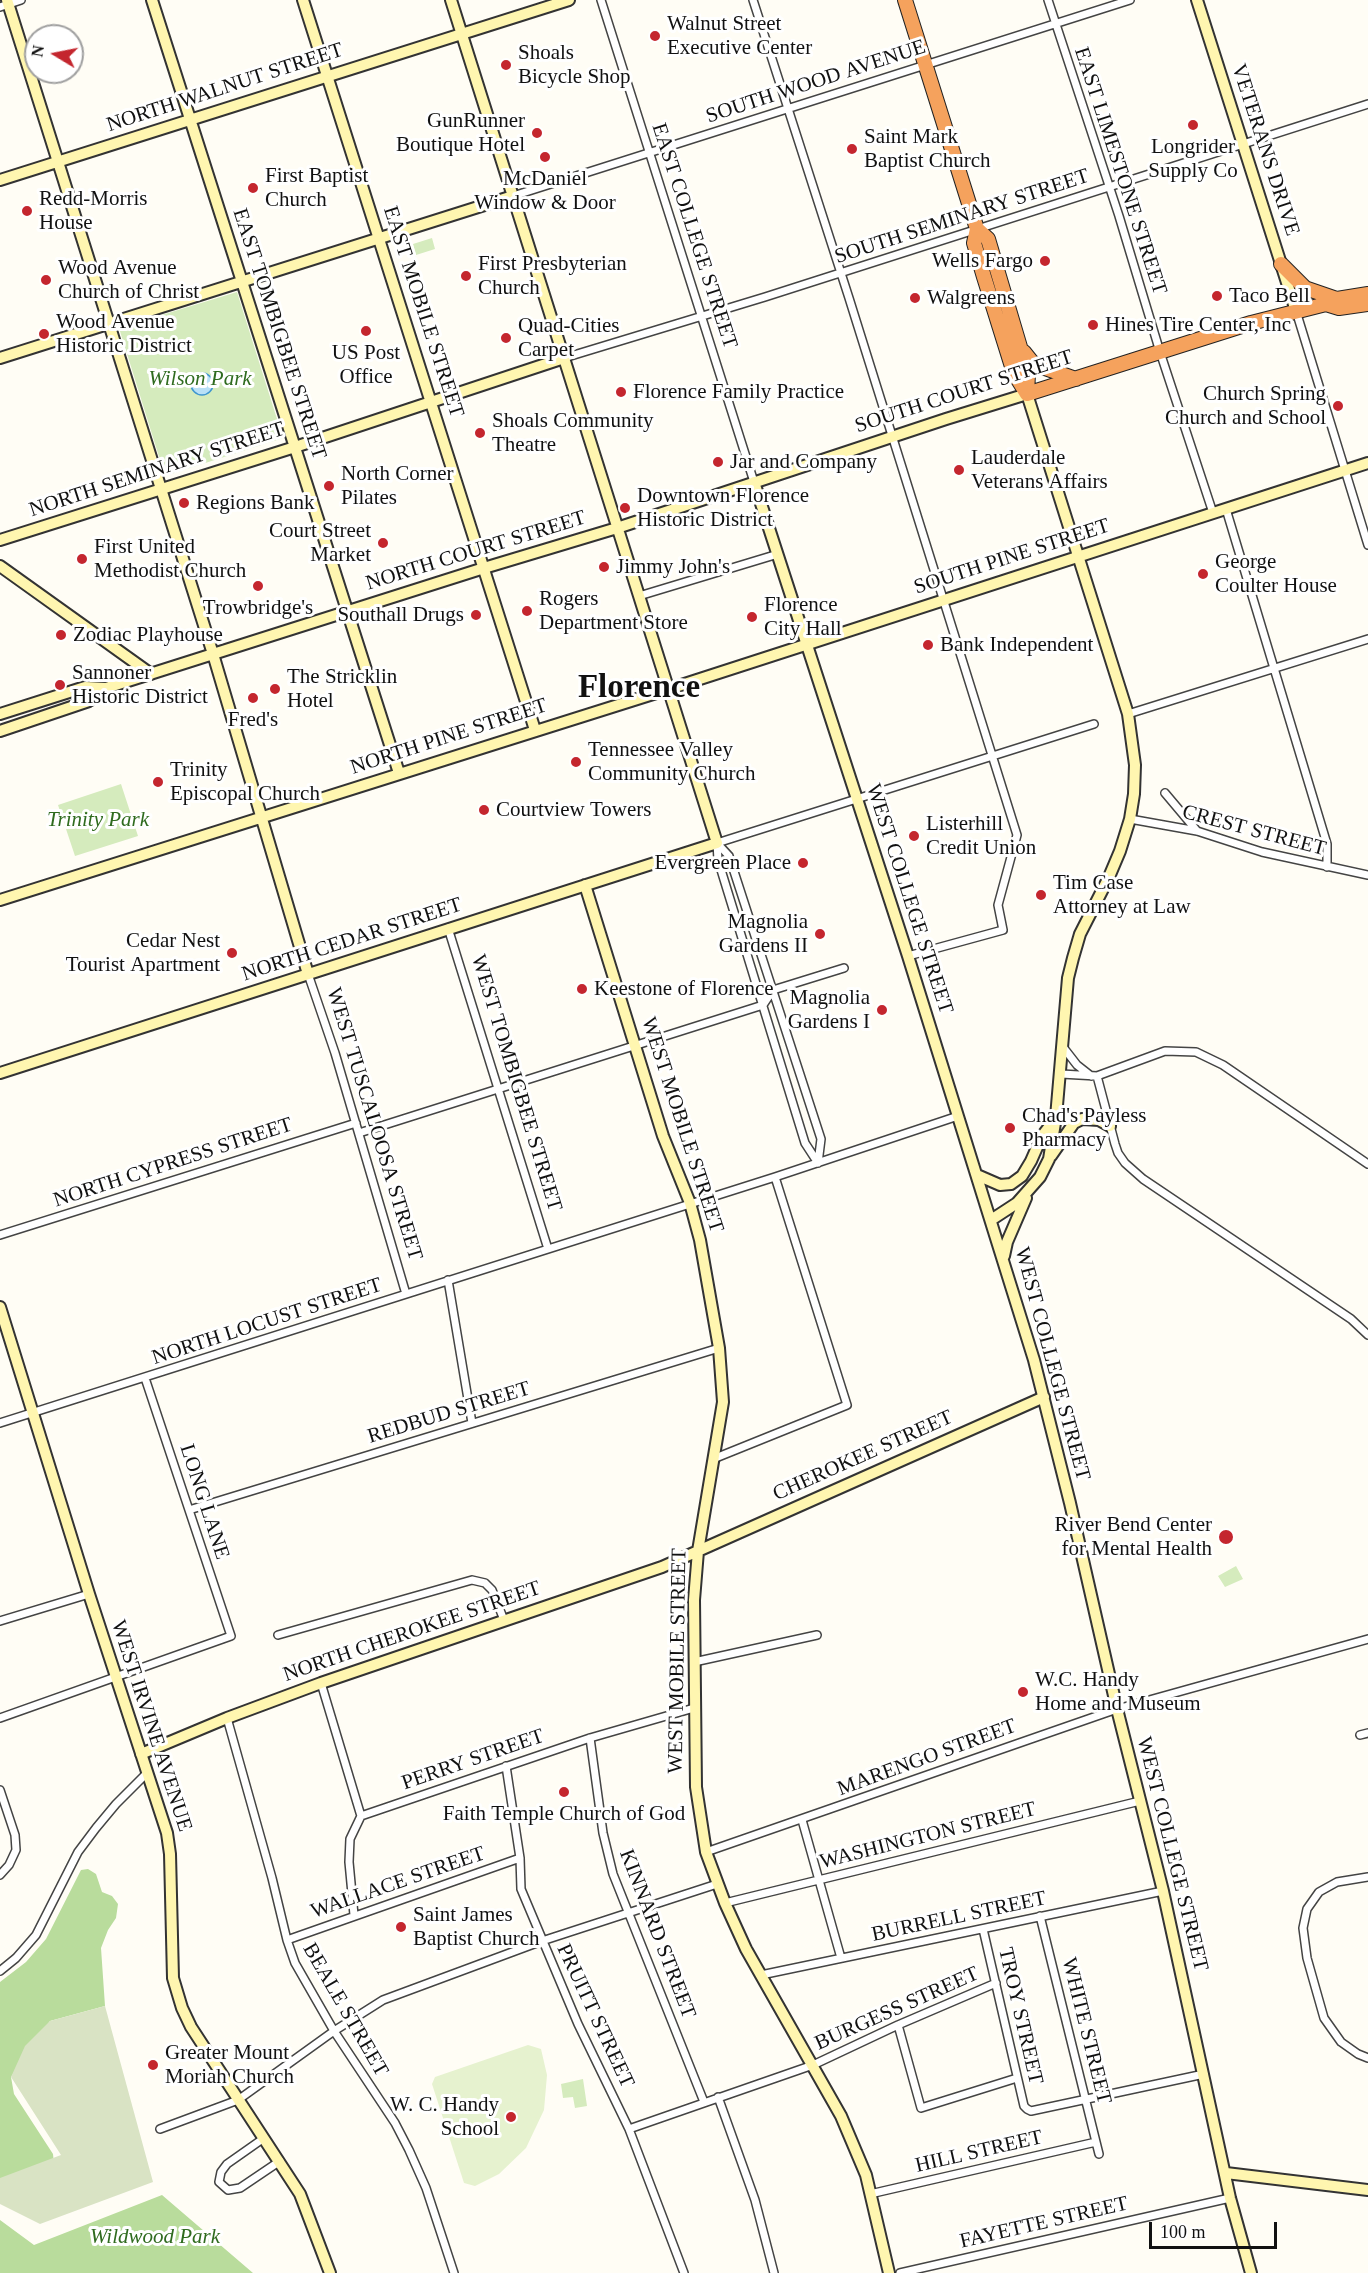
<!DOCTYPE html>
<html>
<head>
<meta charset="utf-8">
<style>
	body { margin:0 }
	#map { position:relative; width:1368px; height:2273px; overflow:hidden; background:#fffdf5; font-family:Georgia,serif }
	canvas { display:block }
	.north { position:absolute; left:24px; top:24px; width:60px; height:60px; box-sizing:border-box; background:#fff; border:2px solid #a0a0a0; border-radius:50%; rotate:280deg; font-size:16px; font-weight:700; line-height:24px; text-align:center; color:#111 }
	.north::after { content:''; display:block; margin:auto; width:21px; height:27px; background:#c4262e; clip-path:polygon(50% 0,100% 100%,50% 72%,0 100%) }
	.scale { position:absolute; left:1149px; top:2222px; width:128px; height:27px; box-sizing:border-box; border:3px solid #111; border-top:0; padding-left:8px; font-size:18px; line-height:21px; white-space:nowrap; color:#111; -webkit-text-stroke:4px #fff; paint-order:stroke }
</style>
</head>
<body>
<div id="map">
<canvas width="1368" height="2273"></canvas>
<div class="north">N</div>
<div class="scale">100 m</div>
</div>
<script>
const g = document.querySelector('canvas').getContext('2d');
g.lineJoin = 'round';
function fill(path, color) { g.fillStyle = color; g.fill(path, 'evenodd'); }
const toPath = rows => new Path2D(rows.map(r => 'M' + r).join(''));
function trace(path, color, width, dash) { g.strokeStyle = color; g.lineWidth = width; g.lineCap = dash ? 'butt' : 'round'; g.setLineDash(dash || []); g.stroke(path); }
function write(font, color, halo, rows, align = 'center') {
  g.font = font + ' Georgia,serif'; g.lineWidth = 6; g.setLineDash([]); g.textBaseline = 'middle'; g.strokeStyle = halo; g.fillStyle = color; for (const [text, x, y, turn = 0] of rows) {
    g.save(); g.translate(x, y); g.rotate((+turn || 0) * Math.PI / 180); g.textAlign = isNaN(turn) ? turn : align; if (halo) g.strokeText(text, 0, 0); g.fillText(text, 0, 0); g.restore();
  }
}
const green = toPath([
	[432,238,435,249,416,255,413,244],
	[237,292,283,438,165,476,119,328],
	[121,784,138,836,75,856,58,805],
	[1236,1566,1243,1579,1225,1587,1218,1576],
	[583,2079,587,2106,575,2108,573,2097,563,2098,561,2084]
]);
const forest = toPath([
	[88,1869,96,1874,102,1892,112,1896,118,1904,116,1918,108,1930,101,1948,105,2006,50,2021,11,2077,14,2094,53,2154,54,2164,0,2186,0,1982,26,1962,46,1939,81,1870],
	[162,2195,253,2273,0,2273,0,2220,34,2245]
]);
const cemetery = toPath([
	[105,2006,153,2182,40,2224,0,2204,0,2178,61,2155,11,2077,25,2046,50,2021]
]);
const pitch = toPath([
	[528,2045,541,2049,547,2075,544,2110,526,2148,499,2174,475,2186,464,2183,432,2084,435,2077]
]);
const water = toPath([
	'191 384a11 11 0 1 1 22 0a11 11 0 1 1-22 0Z'
]);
const street = toPath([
	[601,0,754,482],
	[753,0,849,298,1017,835,998,905,1003,930,908,956],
	[1048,0,1119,216,1160,352,1213,513],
	[0,7,21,0],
	[513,196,1130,0],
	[1296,311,1368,545],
	[564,358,765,297,1368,104],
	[1226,509,1327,844,1327,867],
	[639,596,778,554],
	[1128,714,1368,639],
	[1165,793,1197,831],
	[1130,819,1197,831,1262,852,1368,875],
	[717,843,1094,724],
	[717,843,729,856,821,1139,818,1163],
	[717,843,718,860,805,1143,818,1163],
	[448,928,548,1249],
	[308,974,335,1053,406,1294],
	[1063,1047,1077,1065,1091,1076],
	[1061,1074,1097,1076,1165,1051,1196,1052,1223,1065,1368,1164],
	[1097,1076,1115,1144,1118,1153,1125,1163,1143,1179,1351,1319,1368,1335],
	[359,1133,763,1005,773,990,844,968],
	[0,1235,356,1123],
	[448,1280,472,1423],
	[0,1423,775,1177,958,1116],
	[713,1459,847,1405,775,1177],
	[189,1510,719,1348],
	[0,1621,89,1594],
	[278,1635,472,1580,485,1583,492,1590,504,1620],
	[694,1662,817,1635],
	[321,1683,361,1816],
	[0,1718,231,1636,145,1378],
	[227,1718,272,1878,287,1940,295,1963,334,2031,395,2123,409,2150,426,2188,454,2273],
	[1360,1735,1368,1733],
	[590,1738,603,1833,613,1874,704,2102],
	[506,1766,520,1858,521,1889,578,2024,629,2129,684,2273],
	[0,1790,15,1835,16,1850,9,1865,0,1875],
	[802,1820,841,1958],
	[706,1852,1117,1709,1368,1639],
	[1368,1877,1337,1882,1319,1892,1307,1909,1303,1928,1307,1958,1324,2018,1341,2042,1358,2054,1368,2058],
	[725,1903,1140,1801],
	[354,1915,349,1862,350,1839,361,1816,590,1738,694,1708],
	[1040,1916,1099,2154],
	[983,1929,1024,2106,1027,2109,1031,2111,1204,2074],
	[287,1940,520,1858],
	[0,1971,16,1958,36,1935,78,1852,96,1828,116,1804,147,1773],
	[761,1975,1163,1891],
	[898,2025,921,2108,1017,2078],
	[718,2097,755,2200,774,2273],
	[160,2129,238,2100,334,2031,383,2000,542,1941,717,1884],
	[629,2129,813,2065,898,2025,996,1983],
	[264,2138,227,2164,221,2172,219,2182,228,2190,240,2188,280,2161],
	[870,2194,1096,2142],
	[900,2273,1230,2198]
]);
const secondary = toPath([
	[7,0,213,654,308,974],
	[152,0,399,773],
	[303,0,535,730],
	[1197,0,1296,311],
	[0,180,569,0],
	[0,358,513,196],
	[754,482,908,956,1034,1360,1070,1503,1117,1709,1163,1891,1230,2198,1251,2273],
	[0,540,295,447,564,358],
	[0,566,151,674],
	[0,714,85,687,106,688],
	[0,731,89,701,106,688,484,568,617,528,946,419,1027,394,1128,714,1135,765,1134,794,1130,819,1120,851,1109,877,1080,934,1073,958,1068,978,1056,1117,1049,1159,1040,1177,1017,1203,991,1220],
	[585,885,663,1136,690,1203,700,1240,719,1348,723,1402,698,1551,694,1600,696,1787,706,1852,725,1903,746,1949,841,2116,866,2175,889,2273],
	[0,900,669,689,1368,463],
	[0,1073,717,843,451,0],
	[1051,1156,1074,1123,1082,1119,1099,1120,1110,1126],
	[977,1175,1000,1185,1011,1184,1022,1176,1031,1161,1042,1136,1056,1118],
	[1004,1256,1007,1242,1026,1198],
	[0,1307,89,1594,167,1833,170,1854,173,1978,182,2008,191,2027,300,2194,330,2273],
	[141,1754,227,1718,321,1683,662,1567,1044,1397],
	[1226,2173,1368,2190]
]);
const highway = toPath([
	[905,0,977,229,974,243,984,277,1014,373,1027,394],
	[977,229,988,239,1028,374,1027,394],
	[1281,264,1305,288,1337,299],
	[1326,304,1339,308,1368,304],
	[1024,352,1032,362,1039,366,1076,379],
	[1027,394,1251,323,1326,304,1337,299,1368,294]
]);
const markers = [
	[655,36,6,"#c4262e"],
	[506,65,6,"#c4262e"],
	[1193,125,6,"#c4262e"],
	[537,133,6,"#c4262e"],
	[852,149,6,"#c4262e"],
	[545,157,6,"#c4262e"],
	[253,188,6,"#c4262e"],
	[27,211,6,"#c4262e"],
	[1045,261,6,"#c4262e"],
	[466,276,6,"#c4262e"],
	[46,280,6,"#c4262e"],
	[1217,296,6,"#c4262e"],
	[915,298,6,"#c4262e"],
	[1093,325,6,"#c4262e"],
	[366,331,6,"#c4262e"],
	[44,334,6,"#c4262e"],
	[506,338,6,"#c4262e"],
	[621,392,6,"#c4262e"],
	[1338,406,6,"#c4262e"],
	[480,433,6,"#c4262e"],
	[718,462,6,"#c4262e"],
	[959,470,6,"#c4262e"],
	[329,486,6,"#c4262e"],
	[184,503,6,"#c4262e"],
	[625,508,6,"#c4262e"],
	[383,543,6,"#c4262e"],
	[82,559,6,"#c4262e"],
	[604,567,6,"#c4262e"],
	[1203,574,6,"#c4262e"],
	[258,586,6,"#c4262e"],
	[527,611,6,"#c4262e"],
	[476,615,6,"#c4262e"],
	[752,617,6,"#c4262e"],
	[61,635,6,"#c4262e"],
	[928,645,6,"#c4262e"],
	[60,685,6,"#c4262e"],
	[275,689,6,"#c4262e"],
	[253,698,6,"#c4262e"],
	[576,762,6,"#c4262e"],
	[158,782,6,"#c4262e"],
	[484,810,6,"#c4262e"],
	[914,836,6,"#c4262e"],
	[803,863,6,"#c4262e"],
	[1041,895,6,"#c4262e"],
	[820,934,6,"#c4262e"],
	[232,953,6,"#c4262e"],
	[582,989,6,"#c4262e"],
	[882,1010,6,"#c4262e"],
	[1010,1128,6,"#c4262e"],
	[1226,1537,8,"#c4262e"],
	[1023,1692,6,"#c4262e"],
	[564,1792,6,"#c4262e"],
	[401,1927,6,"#c4262e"],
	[153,2065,6,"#c4262e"],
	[511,2117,6,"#c4262e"]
];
const poiNames = [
	["Walnut Street",667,24],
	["Executive Center",667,48],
	["Shoals",518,53],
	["Bicycle Shop",518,77],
	["GunRunner",525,121,"right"],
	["Boutique Hotel",525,145,"right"],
	["Saint Mark",864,137],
	["Baptist Church",864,161],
	["Longrider",1193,147,"center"],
	["Supply Co",1193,171,"center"],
	["First Baptist",265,176],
	["Church",265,200],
	["McDaniel",545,179,"center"],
	["Window & Door",545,203,"center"],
	["Redd-Morris",39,199],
	["House",39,223],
	["Wells Fargo",1033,261,"right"],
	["First Presbyterian",478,264],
	["Church",478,288],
	["Wood Avenue",58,268],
	["Church of Christ",58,292],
	["Taco Bell",1229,296],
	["Walgreens",927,298],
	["Wood Avenue",56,322],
	["Historic District",56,346],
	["Hines Tire Center, Inc",1105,325],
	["Quad-Cities",518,326],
	["Carpet",518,350],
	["US Post",366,353,"center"],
	["Office",366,377,"center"],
	["Florence Family Practice",633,392],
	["Church Spring",1326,394,"right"],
	["Church and School",1326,418,"right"],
	["Shoals Community",492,421],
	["Theatre",492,445],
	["Lauderdale",971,458],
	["Veterans Affairs",971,482],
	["Jar and Company",730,462],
	["North Corner",341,474],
	["Pilates",341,498],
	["Downtown Florence",637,496],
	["Historic District",637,520],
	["Regions Bank",196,503],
	["Court Street",371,531,"right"],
	["Market",371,555,"right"],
	["First United",94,547],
	["Methodist Church",94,571],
	["George",1215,562],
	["Coulter House",1215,586],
	["Jimmy John's",616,567],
	["Rogers",539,599],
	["Department Store",539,623],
	["Florence",764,605],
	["City Hall",764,629],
	["Trowbridge's",258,608,"center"],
	["Southall Drugs",464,615,"right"],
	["Zodiac Playhouse",73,635],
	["Bank Independent",940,645],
	["Sannoner",72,673],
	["Historic District",72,697],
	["The Stricklin",287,677],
	["Hotel",287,701],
	["Fred's",253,720,"center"],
	["Tennessee Valley",588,750],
	["Community Church",588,774],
	["Trinity",170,770],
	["Episcopal Church",170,794],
	["Courtview Towers",496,810],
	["Listerhill",926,824],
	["Credit Union",926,848],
	["Evergreen Place",791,863,"right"],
	["Tim Case",1053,883],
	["Attorney at Law",1053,907],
	["Magnolia",808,922,"right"],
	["Gardens II",808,946,"right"],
	["Cedar Nest",220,941,"right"],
	["Tourist Apartment",220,965,"right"],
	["Keestone of Florence",594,989],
	["Magnolia",870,998,"right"],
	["Gardens I",870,1022,"right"],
	["Chad's Payless",1022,1116],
	["Pharmacy",1022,1140],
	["River Bend Center",1212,1525,"right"],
	["for Mental Health",1212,1549,"right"],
	["W.C. Handy",1035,1680],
	["Home and Museum",1035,1704],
	["Faith Temple Church of God",564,1814,"center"],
	["Saint James",413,1915],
	["Baptist Church",413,1939],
	["Greater Mount",165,2053],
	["Moriah Church",165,2077],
	["W. C. Handy",499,2105,"right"],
	["School",499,2129,"right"]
];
const streetNames = [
	["SOUTH WOOD AVENUE",816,82,-18],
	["NORTH WALNUT STREET",225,88,-18],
	["VETERANS DRIVE",1265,150,72],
	["EAST LIMESTONE STREET",1120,171,72],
	["SOUTH SEMINARY STREET",962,217,-18],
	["EAST COLLEGE STREET",694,236,72],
	["EAST MOBILE STREET",423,312,72],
	["EAST TOMBIGBEE STREET",279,334,72],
	["SOUTH COURT STREET",964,392,-18],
	["NORTH SEMINARY STREET",157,470,-18],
	["NORTH COURT STREET",476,551,-17],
	["SOUTH PINE STREET",1012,557,-18],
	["NORTH PINE STREET",449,737,-18],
	["CREST STREET",1254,831,15],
	["WEST COLLEGE STREET",909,899,72],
	["NORTH CEDAR STREET",352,940,-18],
	["WEST TOMBIGBEE STREET",516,1083,73],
	["WEST TUSCALOOSA STREET",374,1124,73],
	["WEST MOBILE STREET",682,1125,72],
	["NORTH CYPRESS STREET",173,1163,-18],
	["NORTH LOCUST STREET",267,1322,-18],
	["WEST COLLEGE STREET",1052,1364,75],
	["REDBUD STREET",449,1413,-17],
	["CHEROKEE STREET",863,1456,-24],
	["LONG LANE",204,1502,72],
	["NORTH CHEROKEE STREET",412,1632,-19],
	["WEST MOBILE STREET",678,1661,-89],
	["WEST IRVINE AVENUE",151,1726,72],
	["MARENGO STREET",927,1758,-20],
	["PERRY STREET",473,1760,-19],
	["WASHINGTON STREET",928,1836,-14],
	["WEST COLLEGE STREET",1172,1854,76],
	["WALLACE STREET",398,1883,-19],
	["BURRELL STREET",959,1917,-12],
	["KINNARD STREET",657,1934,69],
	["BURGESS STREET",897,2009,-24],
	["BEALE STREET",345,2010,60],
	["PRUITT STREET",595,2016,65],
	["TROY STREET",1020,2016,77],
	["WHITE STREET",1086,2031,76],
	["HILL STREET",979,2152,-13],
	["FAYETTE STREET",1044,2223,-13]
];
const parkNames = [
	["Wilson Park",200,379],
	["Trinity Park",98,820],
	["Wildwood Park",155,2237]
];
const townNames = [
	["Florence",639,688]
];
fill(green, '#d5ebbd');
fill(forest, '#b9dc9c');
fill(cemetery, '#d9e3c4');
fill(pitch, '#e6f2cf');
fill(water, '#b9e0f7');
trace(water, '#3f96cf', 1.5);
trace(street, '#444', 10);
trace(secondary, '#333', 14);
trace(highway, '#222', 16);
trace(street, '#fff', 7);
trace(secondary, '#fff6b0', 10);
trace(highway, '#f5a25d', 14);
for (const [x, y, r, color] of markers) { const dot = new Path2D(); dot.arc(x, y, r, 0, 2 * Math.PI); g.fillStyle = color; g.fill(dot); trace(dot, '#fff', 2); }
write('21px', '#111', '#fff', poiNames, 'left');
write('21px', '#111', '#fff', streetNames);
write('italic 21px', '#2f6b1f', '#fff', parkNames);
write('bold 33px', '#111', '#fff', townNames);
</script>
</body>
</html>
